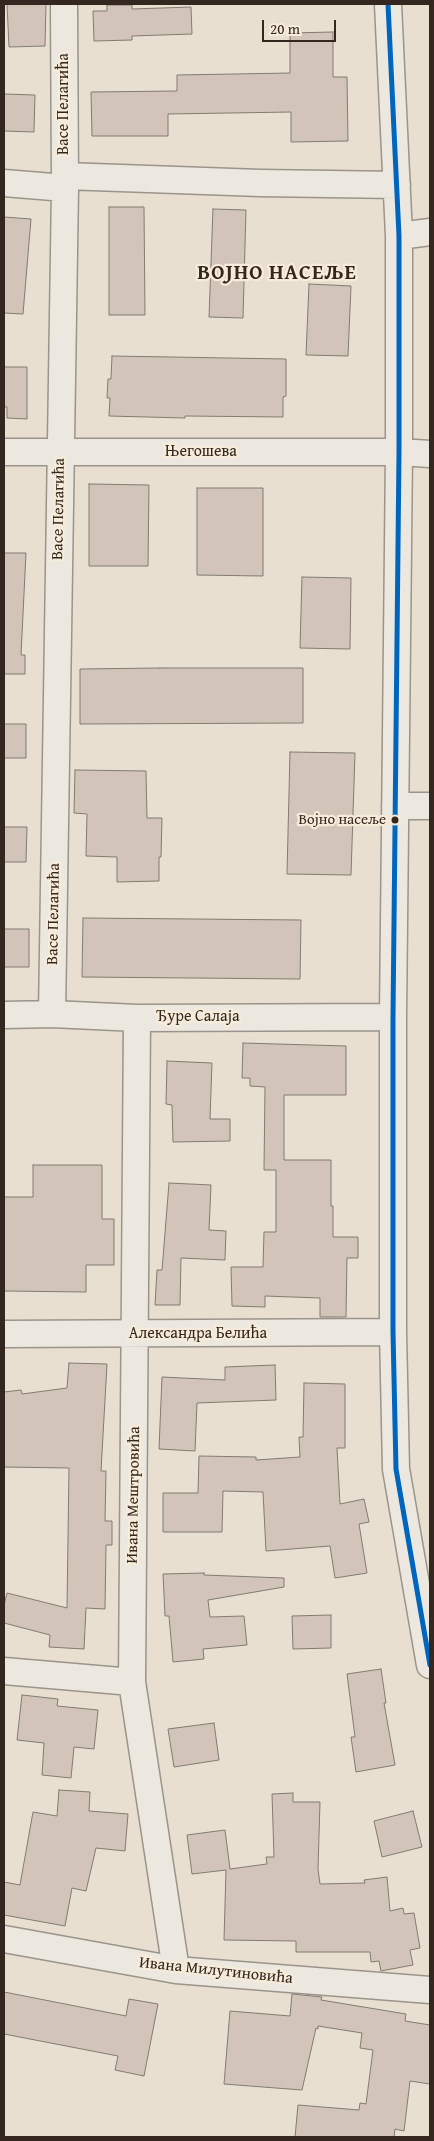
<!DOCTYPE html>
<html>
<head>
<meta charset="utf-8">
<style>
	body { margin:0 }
	#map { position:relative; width:434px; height:2141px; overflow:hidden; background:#e8dfd0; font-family:"Gentium Book Plus",serif }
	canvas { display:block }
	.frame { position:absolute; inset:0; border:5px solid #332720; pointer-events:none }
	.scale { position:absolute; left:262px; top:20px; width:74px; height:22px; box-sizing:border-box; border:2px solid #332720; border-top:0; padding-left:6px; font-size:15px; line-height:18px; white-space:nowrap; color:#332720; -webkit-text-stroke:4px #f7ecd9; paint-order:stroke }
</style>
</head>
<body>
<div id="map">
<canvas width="434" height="2141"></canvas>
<div class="frame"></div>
<div class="scale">20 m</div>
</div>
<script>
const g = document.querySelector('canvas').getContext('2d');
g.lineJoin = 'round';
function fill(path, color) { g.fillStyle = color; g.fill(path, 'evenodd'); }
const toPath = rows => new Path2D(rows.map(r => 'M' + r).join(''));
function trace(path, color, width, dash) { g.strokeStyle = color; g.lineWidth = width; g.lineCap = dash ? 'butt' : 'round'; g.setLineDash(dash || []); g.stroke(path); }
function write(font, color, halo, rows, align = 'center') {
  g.font = font + ' "Gentium Book Plus",serif'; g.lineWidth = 4.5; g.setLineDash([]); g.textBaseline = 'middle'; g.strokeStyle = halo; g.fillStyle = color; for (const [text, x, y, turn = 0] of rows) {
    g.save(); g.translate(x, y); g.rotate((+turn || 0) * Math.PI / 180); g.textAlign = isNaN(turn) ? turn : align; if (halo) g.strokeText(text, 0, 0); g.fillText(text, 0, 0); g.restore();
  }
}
const building = toPath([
	[7,4,46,4,45,46,9,47,7,4],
	[107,5,132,5,132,9,191,7,192,34,132,36,132,40,94,41,93,11,107,11,107,5],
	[333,32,333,77,347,77,348,141,291,142,291,112,168,114,168,136,92,136,91,92,177,91,177,75,290,73,290,33,333,32],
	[4,94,35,95,34,132,4,131,4,94],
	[109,207,144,207,145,315,109,315,109,207],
	[213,209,246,210,243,318,209,317,213,209],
	[4,217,31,219,23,314,4,313,4,217],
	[309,284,351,286,348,356,306,355,309,284],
	[112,356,286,359,286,396,283,397,283,417,185,416,185,418,109,416,110,398,107,398,108,379,111,379,112,356],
	[4,367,27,367,27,419,7,418,7,407,4,407,4,367],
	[89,484,149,485,148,566,89,566,89,484],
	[197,488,263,488,263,576,197,575,197,488],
	[4,553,26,553,21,655,25,655,25,674,4,674,4,553],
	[302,577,351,578,350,649,300,648,302,577],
	[160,668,303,668,303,723,80,724,80,669,160,668],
	[4,724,26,724,26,758,4,758,4,724],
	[290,752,355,753,351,875,287,874,290,752],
	[75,770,146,771,147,818,162,818,161,857,159,857,159,881,117,882,117,857,86,856,87,814,74,813,75,770],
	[4,827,27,827,26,862,4,862,4,827],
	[83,918,301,920,300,979,82,977,83,918],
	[4,929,29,929,29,967,4,967,4,929],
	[243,1043,346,1046,346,1095,284,1095,284,1160,331,1160,331,1206,333,1206,333,1237,358,1237,358,1258,347,1258,346,1317,320,1317,320,1298,265,1296,265,1307,232,1306,231,1267,263,1267,264,1232,276,1232,276,1170,264,1170,265,1087,250,1086,250,1078,242,1078,243,1043],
	[167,1061,212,1063,210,1119,230,1119,230,1141,173,1142,172,1105,166,1104,167,1061],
	[33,1165,102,1165,102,1219,114,1219,114,1265,86,1265,86,1292,4,1291,4,1197,33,1197,33,1165],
	[169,1183,211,1185,209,1230,226,1231,225,1260,181,1258,180,1305,155,1305,157,1270,162,1270,169,1183],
	[69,1363,107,1364,101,1471,106,1471,105,1521,112,1521,112,1545,106,1545,105,1609,86,1608,84,1649,49,1647,50,1635,4,1623,4,1605,7,1593,67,1608,69,1468,4,1467,4,1392,21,1390,22,1394,67,1388,69,1363],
	[275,1365,276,1400,197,1403,195,1451,159,1449,162,1377,225,1380,225,1367,275,1365],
	[304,1383,345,1384,345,1448,337,1448,340,1504,364,1499,369,1522,359,1524,367,1573,335,1578,330,1546,266,1551,263,1492,223,1491,222,1532,163,1532,163,1493,198,1493,199,1456,256,1457,256,1460,300,1457,299,1437,303,1437,304,1383],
	[204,1573,204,1575,284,1578,284,1587,208,1600,210,1617,244,1616,247,1645,203,1649,204,1659,173,1662,169,1616,165,1616,163,1574,204,1573],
	[331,1615,331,1648,293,1649,292,1616,331,1615],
	[381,1669,386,1703,384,1703,395,1765,356,1772,351,1737,355,1737,347,1674,381,1669],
	[22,1695,58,1699,57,1706,98,1710,94,1749,74,1747,71,1778,42,1775,44,1743,17,1740,22,1695],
	[214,1723,219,1760,174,1767,168,1729,214,1723],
	[59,1790,90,1792,89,1811,128,1814,125,1851,96,1848,86,1891,72,1888,65,1926,4,1915,4,1882,20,1885,33,1812,57,1816,59,1790],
	[293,1793,293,1802,320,1802,318,1869,320,1884,365,1883,364,1880,387,1877,390,1911,403,1908,404,1914,414,1913,420,1948,410,1950,413,1965,381,1971,379,1961,371,1962,370,1952,296,1952,296,1941,224,1940,226,1870,192,1874,187,1835,225,1830,230,1869,267,1864,266,1857,274,1857,272,1794,293,1793],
	[413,1811,422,1847,382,1857,374,1821,413,1811],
	[4,1992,126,2016,129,1999,158,2004,144,2076,115,2070,118,2056,4,2034,4,1992],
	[292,1994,322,1997,321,2000,406,2014,405,2021,430,2025,430,2084,410,2081,404,2131,395,2129,394,2137,295,2137,298,2105,359,2110,360,2103,366,2104,373,2050,360,2048,362,2033,318,2026,318,2029,316,2028,302,2090,224,2084,230,2011,290,2016,292,1994]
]);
const minor = toPath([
	[388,4,399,236,399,452,393,1017,393,1332,396,1469,430,1665],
	[65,176,260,183,397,185],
	[4,183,65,188],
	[399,236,430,232],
	[4,452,399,452,430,454],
	[395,806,430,806],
	[52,1014,65,188,64,4],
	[4,1015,52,1014,137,1018,393,1017],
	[137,1018,132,1682,176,1970],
	[4,1334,393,1332],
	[4,1671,132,1682],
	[4,1939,176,1970,430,1990]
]);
const bus1 = toPath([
	[388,4,399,236,399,452,393,1017,393,1332,396,1469,430,1665]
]);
const markers = [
	[395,820,4.5,"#332720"]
];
const busNames = [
	["Војно насеље",386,820]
];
const streetNames = [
	["Васе Пелагића",64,104,-90],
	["Његошева",201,452],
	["Васе Пелагића",59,509,-89],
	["Васе Пелагића",54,914,-89],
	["Ђуре Салаја",198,1017],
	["Александра Белића",198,1334],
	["Ивана Мештровића",134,1495,-89],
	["Ивана Милутиновића",216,1971,6]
];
const districtNames = [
	["ВОЈНО НАСЕЉЕ",277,274]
];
fill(building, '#d3c4b9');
trace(building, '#817b72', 1);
trace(minor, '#9a948a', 29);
trace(minor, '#ece8e0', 26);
trace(bus1, '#0065bd', 5);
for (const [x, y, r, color] of markers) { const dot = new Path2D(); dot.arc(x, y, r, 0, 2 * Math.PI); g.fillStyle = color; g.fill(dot); trace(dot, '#f7ecd9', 2); }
write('15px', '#332720', '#f7ecd9', busNames, 'right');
write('16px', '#332720', '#f7ecd9', streetNames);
g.letterSpacing = '1px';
write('bold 21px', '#332720', '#f7ecd9', districtNames);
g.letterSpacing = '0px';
</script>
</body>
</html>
